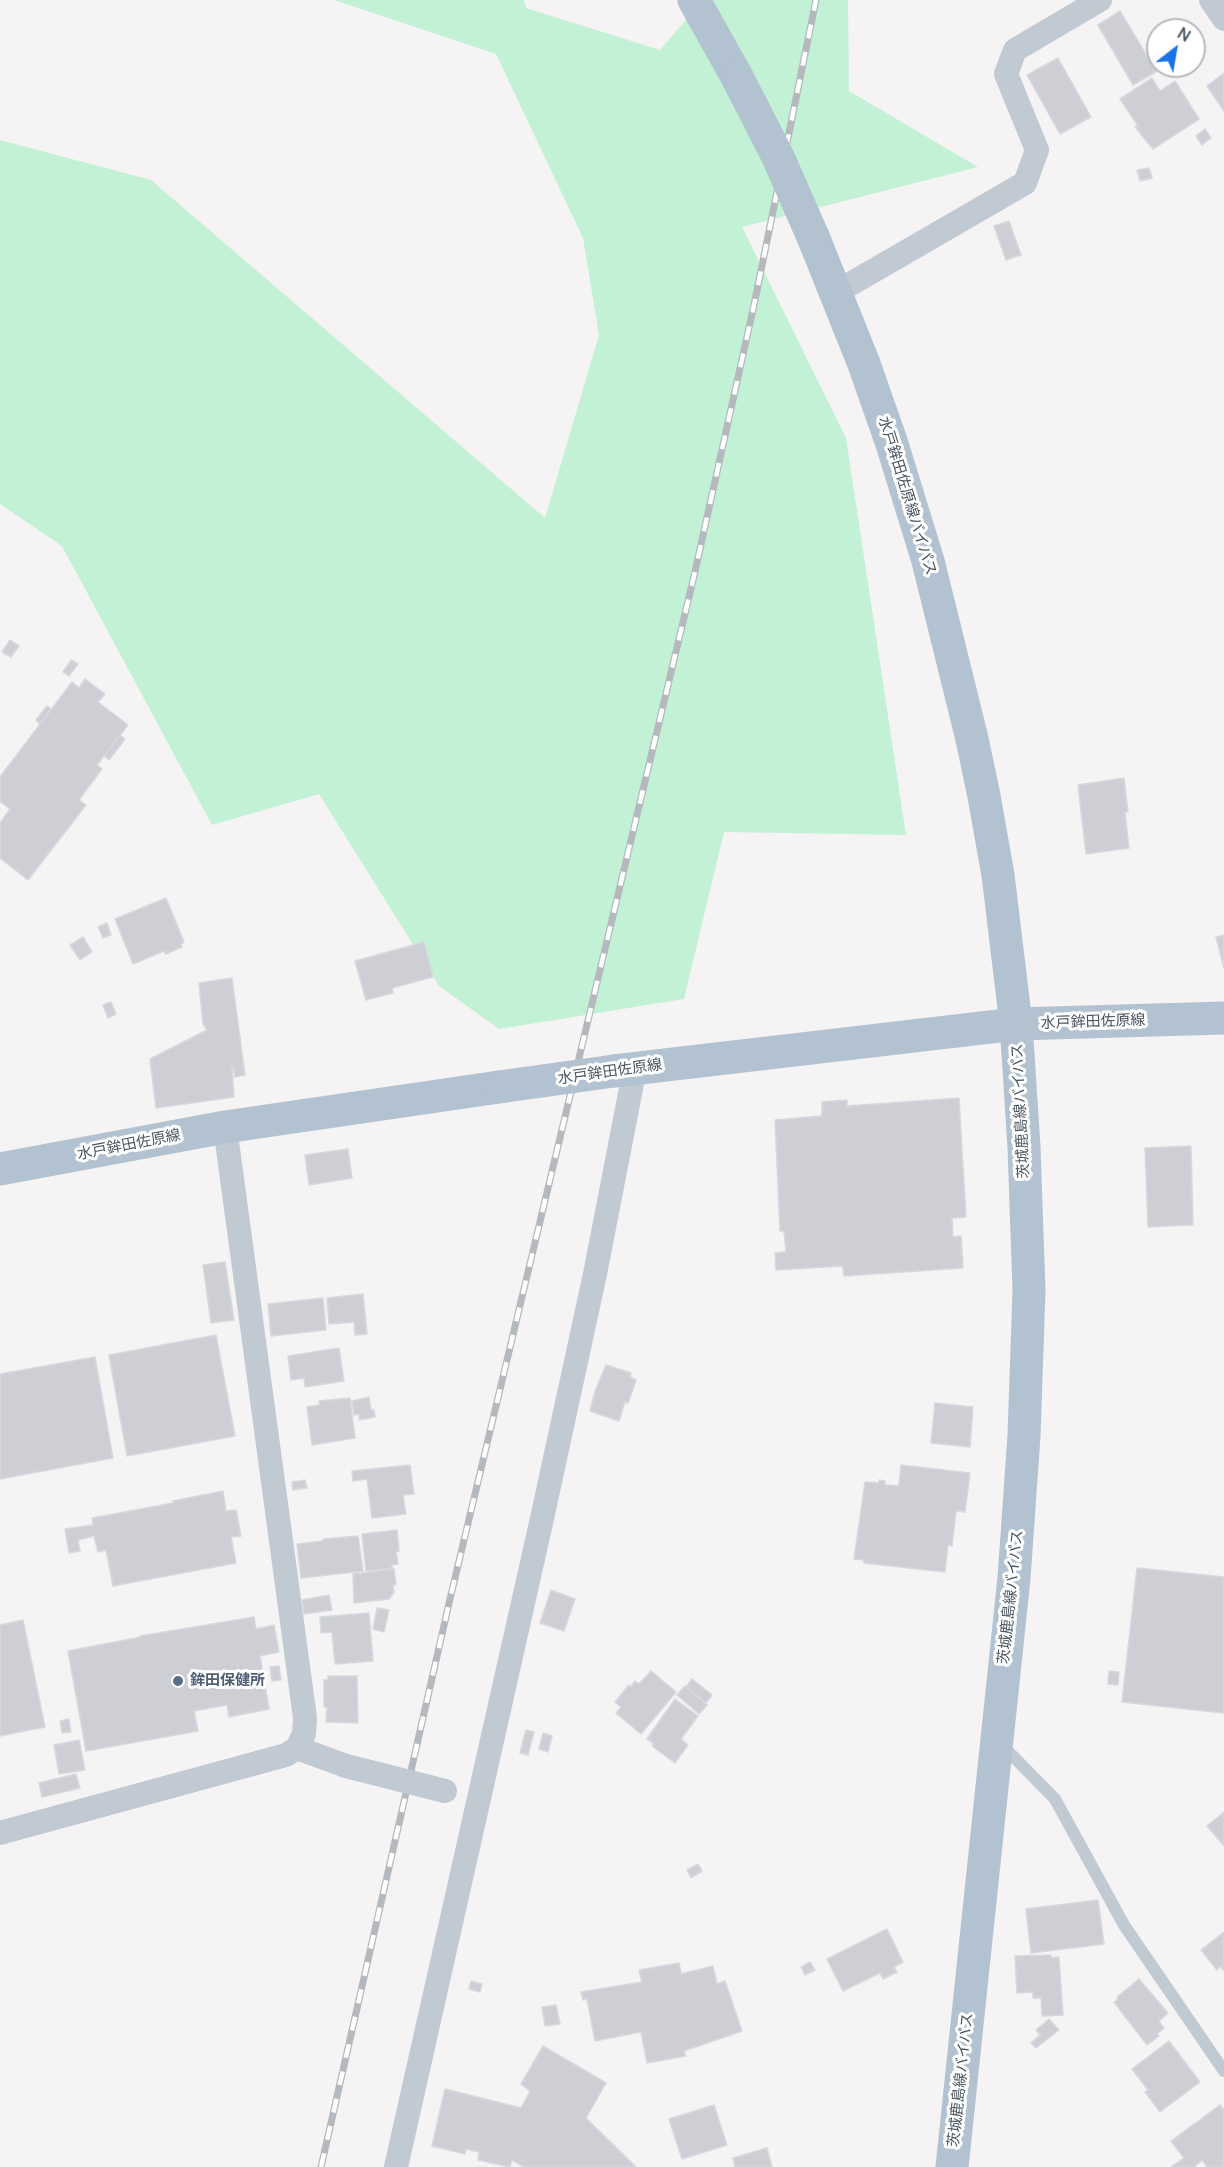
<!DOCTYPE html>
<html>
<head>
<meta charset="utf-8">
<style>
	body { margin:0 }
	#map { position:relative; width:1224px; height:2167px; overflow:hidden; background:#f5f3f3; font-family:Manrope,sans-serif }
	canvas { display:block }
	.north { position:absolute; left:1146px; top:18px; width:60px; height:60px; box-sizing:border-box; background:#fff; border:2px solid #b7bbc0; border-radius:50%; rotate:31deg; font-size:16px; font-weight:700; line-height:24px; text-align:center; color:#4a5661 }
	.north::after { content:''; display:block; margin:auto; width:21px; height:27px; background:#1a73e8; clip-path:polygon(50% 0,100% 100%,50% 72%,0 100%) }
</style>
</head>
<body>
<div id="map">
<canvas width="1224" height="2167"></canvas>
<div class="north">N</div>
</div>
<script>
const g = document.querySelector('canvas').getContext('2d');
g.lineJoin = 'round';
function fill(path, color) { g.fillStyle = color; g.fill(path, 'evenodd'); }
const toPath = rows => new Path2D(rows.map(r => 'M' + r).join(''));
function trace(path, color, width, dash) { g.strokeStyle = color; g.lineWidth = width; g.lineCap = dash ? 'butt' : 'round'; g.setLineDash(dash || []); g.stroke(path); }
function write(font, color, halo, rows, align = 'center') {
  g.font = font + ' Manrope,"Noto Sans JP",sans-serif'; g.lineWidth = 6; g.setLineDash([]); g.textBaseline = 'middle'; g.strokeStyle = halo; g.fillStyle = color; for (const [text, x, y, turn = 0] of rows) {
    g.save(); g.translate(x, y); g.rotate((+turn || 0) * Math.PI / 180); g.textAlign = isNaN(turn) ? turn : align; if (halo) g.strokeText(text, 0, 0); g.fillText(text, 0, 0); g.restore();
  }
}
const green = toPath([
	[334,0,524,0,526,8,660,50,703,0,848,0,849,91,978,167,742,227,846,438,906,835,724,832,684,999,499,1029,439,986,319,794,212,825,62,546,0,504,0,140,151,180,545,518,599,335,583,238,496,54]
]);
const building = toPath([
	[1120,11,1150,61,1153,59,1159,70,1133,85,1098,25,1120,11],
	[1058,58,1091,117,1060,134,1027,75,1058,58],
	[1224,73,1224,111,1207,86,1224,73],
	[1152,78,1160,91,1175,81,1199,119,1153,149,1135,127,1138,126,1120,99,1152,78],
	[1205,129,1211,138,1202,145,1196,136,1205,129],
	[1149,168,1152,178,1140,181,1137,170,1149,168],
	[1009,221,1021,255,1006,260,994,226,1009,221],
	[10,640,19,646,11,657,2,652,10,640],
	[71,660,78,664,69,676,63,672,71,660],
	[85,679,105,694,98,702,128,725,97,765,102,769,79,800,86,805,28,880,0,858,0,823,10,809,0,801,0,777,72,682,79,688,85,679],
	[47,706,51,709,40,724,36,720,47,706],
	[120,735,125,739,109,760,104,756,120,735],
	[1124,778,1128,812,1125,812,1129,848,1086,854,1078,785,1124,778],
	[166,898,184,942,181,944,182,947,166,954,164,951,133,964,115,919,166,898],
	[107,923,111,935,103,938,98,927,107,923],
	[1224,935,1224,968,1216,937,1224,935],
	[83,937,92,952,80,960,70,945,83,937],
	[424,942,433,977,392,988,393,993,366,1000,355,961,424,942],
	[232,978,245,1075,235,1077,233,1066,232,1067,234,1097,156,1108,150,1059,207,1030,203,1024,199,983,232,978],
	[111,1002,116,1014,108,1018,103,1005,111,1002],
	[959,1098,966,1217,952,1218,953,1237,961,1236,963,1268,844,1276,843,1266,776,1270,775,1253,786,1252,784,1231,780,1231,775,1120,822,1116,822,1102,847,1100,847,1106,959,1098],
	[1191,1146,1193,1225,1148,1227,1145,1148,1191,1146],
	[348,1149,352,1178,309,1185,305,1155,348,1149],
	[225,1262,234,1320,211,1323,203,1265,225,1262],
	[363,1294,367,1334,355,1335,354,1322,329,1324,327,1298,363,1294],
	[323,1298,326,1330,271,1336,268,1304,323,1298],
	[216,1335,235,1436,127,1456,109,1355,216,1335],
	[339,1348,344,1381,305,1387,304,1378,291,1380,288,1356,339,1348],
	[95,1357,113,1458,0,1479,0,1374,95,1357],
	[606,1365,631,1373,630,1377,636,1380,628,1403,625,1402,619,1421,590,1411,595,1391,606,1365],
	[369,1397,371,1410,374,1410,375,1417,359,1420,359,1414,354,1415,352,1401,369,1397],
	[350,1398,355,1438,312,1445,307,1407,320,1405,319,1401,350,1398],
	[935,1403,973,1407,970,1447,931,1443,935,1403],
	[410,1465,414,1494,403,1495,406,1514,372,1518,367,1479,353,1481,352,1471,410,1465],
	[901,1465,970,1473,965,1512,956,1511,952,1546,948,1545,945,1572,864,1563,864,1560,854,1559,865,1482,879,1483,879,1480,885,1481,885,1485,899,1486,901,1465],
	[305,1480,307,1488,293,1490,292,1482,305,1480],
	[223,1491,226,1511,236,1510,241,1536,231,1537,236,1563,113,1586,106,1550,98,1552,94,1536,78,1540,80,1551,69,1553,65,1529,93,1525,92,1518,173,1503,173,1501,223,1491],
	[397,1530,399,1551,396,1552,398,1564,392,1565,392,1568,366,1571,362,1534,397,1530],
	[358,1536,363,1571,301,1578,297,1544,323,1541,323,1539,358,1536],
	[1137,1568,1224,1577,1224,1713,1122,1702,1137,1568],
	[394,1569,396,1585,393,1585,394,1592,389,1599,354,1603,353,1574,394,1569],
	[551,1590,575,1599,564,1631,540,1623,551,1590],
	[329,1595,332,1610,304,1614,302,1600,329,1595],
	[377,1608,389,1610,384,1632,373,1629,377,1608],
	[369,1613,373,1661,335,1664,332,1632,321,1633,320,1617,369,1613],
	[254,1617,256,1629,274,1625,279,1652,260,1656,269,1709,229,1717,227,1705,194,1711,198,1731,86,1751,68,1651,141,1637,140,1636,254,1617],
	[23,1620,45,1727,0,1736,0,1625,23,1620],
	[279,1666,281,1680,272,1681,270,1667,279,1666],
	[651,1671,676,1692,641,1734,616,1713,621,1707,615,1702,629,1685,631,1687,635,1681,639,1684,651,1671],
	[1109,1671,1119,1672,1118,1685,1108,1684,1109,1671],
	[328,1676,357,1676,358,1723,326,1722,327,1707,324,1707,324,1680,328,1680,328,1676],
	[692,1679,712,1695,706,1703,686,1687,692,1679],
	[685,1686,707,1705,699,1714,677,1695,685,1686],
	[675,1699,698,1716,681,1739,688,1745,675,1763,652,1746,654,1744,647,1739,675,1699],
	[69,1719,71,1732,62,1733,60,1721,69,1719],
	[526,1730,534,1732,528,1755,520,1753,526,1730],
	[543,1733,552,1736,548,1752,539,1749,543,1733],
	[79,1740,85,1770,59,1774,54,1745,79,1740],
	[76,1774,80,1788,42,1797,39,1783,76,1774],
	[1224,1812,1224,1846,1207,1826,1224,1812],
	[698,1864,702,1871,691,1878,687,1870,698,1864],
	[1098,1900,1104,1944,1031,1953,1026,1909,1098,1900],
	[887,1929,903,1962,894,1967,897,1972,883,1979,880,1973,843,1991,827,1959,887,1929],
	[1224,1932,1224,1971,1220,1966,1217,1970,1201,1950,1224,1932],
	[1051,1955,1051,1958,1059,1957,1063,2015,1042,2016,1041,1998,1033,1998,1033,1992,1017,1993,1015,1956,1051,1955],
	[810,1962,815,1970,805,1975,801,1967,810,1962],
	[679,1963,681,1974,713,1966,717,1984,725,1981,742,2031,684,2051,686,2056,647,2063,641,2032,595,2041,587,1999,583,2000,581,1992,642,1982,639,1970,679,1963],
	[1139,1979,1168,2013,1159,2021,1164,2028,1157,2034,1159,2036,1147,2045,1114,2002,1118,1999,1117,1997,1139,1979],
	[471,1981,482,1984,480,1992,469,1989,471,1981],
	[556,2005,560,2024,545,2026,542,2007,556,2005],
	[1049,2019,1059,2030,1036,2048,1031,2043,1040,2035,1036,2030,1049,2019],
	[1169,2041,1200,2082,1160,2112,1145,2092,1148,2090,1132,2069,1169,2041],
	[543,2046,606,2083,586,2118,636,2167,524,2167,512,2160,510,2167,478,2160,479,2152,466,2149,465,2154,432,2146,445,2089,521,2108,530,2091,521,2084,543,2046],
	[714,2105,727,2145,682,2159,669,2119,714,2105],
	[1220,2105,1224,2110,1224,2167,1207,2167,1202,2160,1194,2167,1171,2167,1184,2158,1171,2141,1220,2105],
	[767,2148,772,2167,735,2167,733,2158,767,2148]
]);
const lane = toPath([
	[1001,1744,1055,1799,1124,1925,1224,2071]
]);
const street = toPath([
	[1211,0,1224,19],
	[835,293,1025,183,1037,150,1006,74,1015,50,1100,0],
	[297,1748,346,1766],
	[0,1833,286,1755,297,1748,304,1734,305,1718,225,1127],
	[396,2167,541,1523,595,1274,635,1068]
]);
const primary = toPath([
	[694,0,737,77],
	[814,239,864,364,892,444,928,561,972,739,984,796,998,875,1016,1024,1024,1147,1029,1291,1024,1436,1014,1578,952,2167],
	[614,1071,1016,1024,1224,1018],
	[0,1169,225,1127,499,1087]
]);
const rail = toPath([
	[321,2167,450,1599,694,576,754,305,816,0]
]);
const streetBridge = toPath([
	[346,1766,445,1791]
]);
const primaryBridge = toPath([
	[737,77,778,157,814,239],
	[499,1087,614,1071]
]);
const markers = [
	[178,1681,6,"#5c6f8a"]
];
const streetNames = [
	["水戸鉾田佐原線バイパス",907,496,73],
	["水戸鉾田佐原線",1093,1022,-2],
	["水戸鉾田佐原線",610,1072,-8],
	["茨城鹿島線バイパス",1021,1111,-93],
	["水戸鉾田佐原線",129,1145,-11],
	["茨城鹿島線バイパス",1011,1597,-84],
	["茨城鹿島線バイパス",961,2080,-84]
];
const serviceNames = [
	["鉾田保健所",190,1681]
];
fill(green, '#c3f1d5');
fill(building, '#cdcfd5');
trace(building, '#d7d9de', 1.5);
trace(lane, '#c1cad2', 12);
trace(street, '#c1cad2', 24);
trace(primary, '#b3c2d1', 33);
trace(rail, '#b5b8bd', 7);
trace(rail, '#fff', 4.5, [14]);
trace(streetBridge, '#c1cad2', 24);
trace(primaryBridge, '#b3c2d1', 33);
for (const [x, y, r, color] of markers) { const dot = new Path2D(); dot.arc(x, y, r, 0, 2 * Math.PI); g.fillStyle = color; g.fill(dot); trace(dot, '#fff', 2); }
write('15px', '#4a5661', '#fff', streetNames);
write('bold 15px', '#4e5e75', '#fff', serviceNames, 'left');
</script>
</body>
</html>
